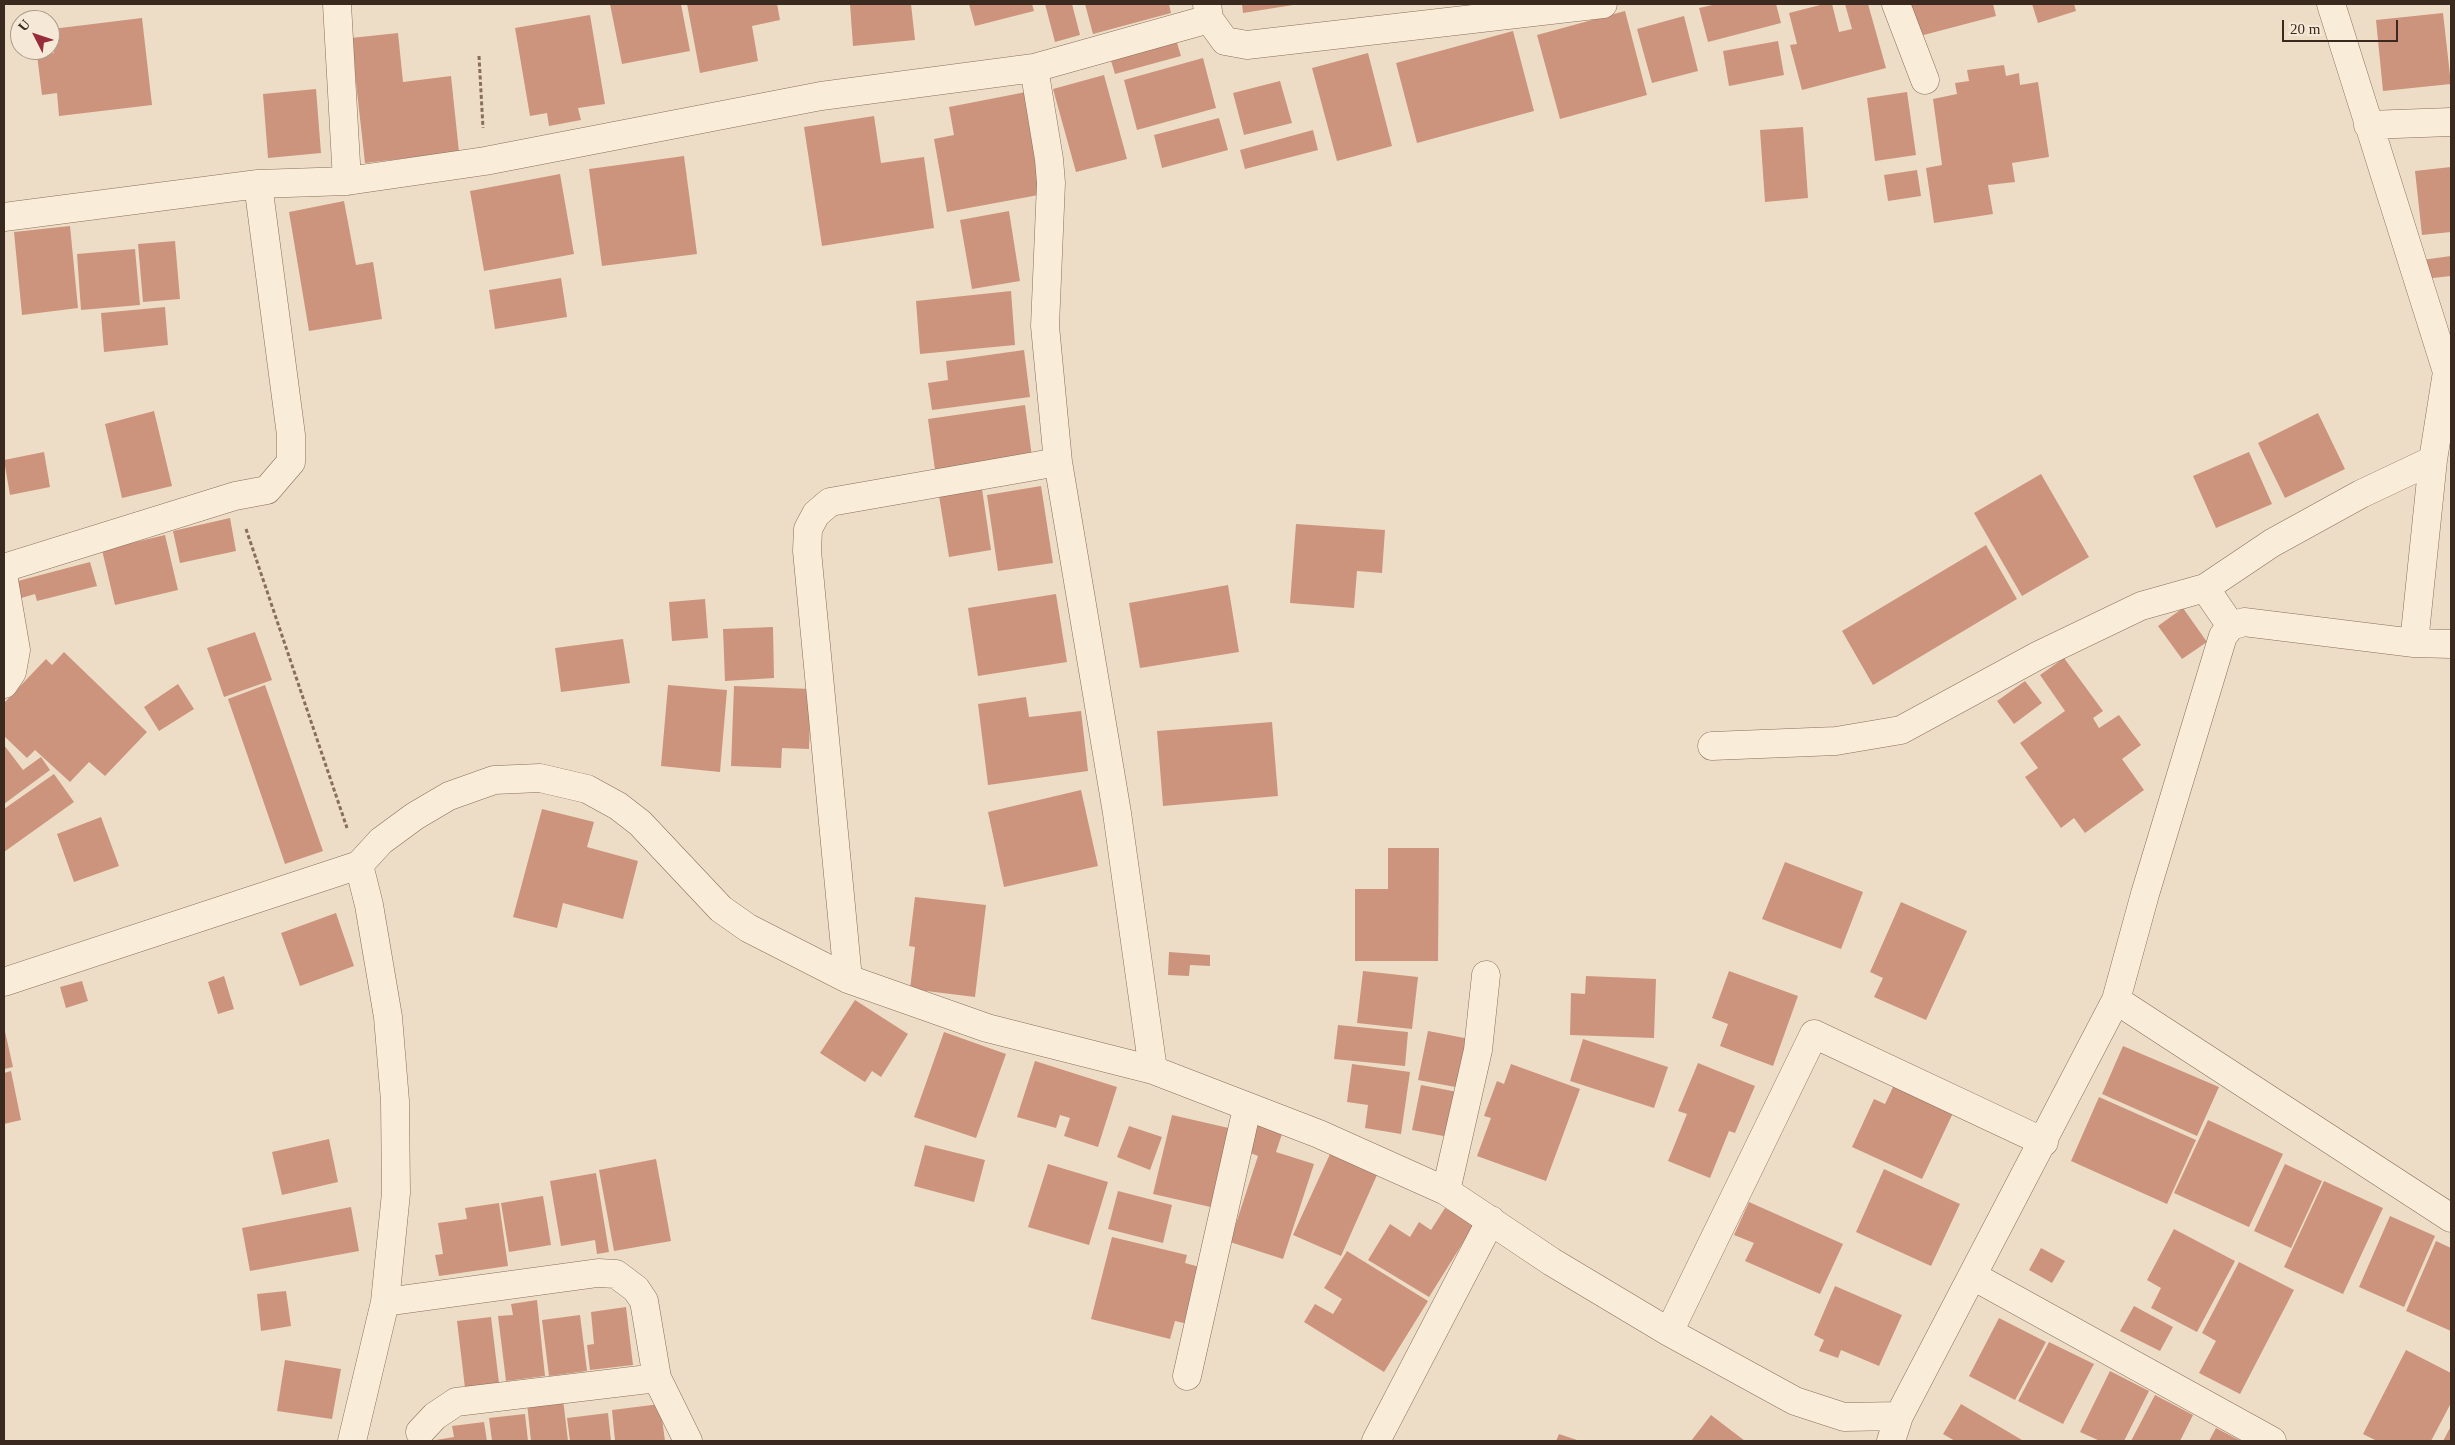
<!DOCTYPE html>
<html>
<head>
<meta charset="utf-8">
<style>
	body { margin:0 }
	#map { position:relative; width:2455px; height:1445px; overflow:hidden; background:#eeddc6; font-family:"Times New Roman",serif }
	canvas { display:block }
	.frame { position:absolute; inset:0; border:5px solid #3a291f; pointer-events:none }
	.north { position:absolute; left:10px; top:10px; width:50px; height:50px; box-sizing:border-box; background:#f6e8d6; border:1px solid #ab9c8d; border-radius:50%; rotate:311deg; font-size:14px; font-weight:700; line-height:20px; text-align:center; color:#3a291f }
	.north::after { content:''; display:block; margin:auto; width:18px; height:22px; background:#982c3a; clip-path:polygon(50% 0,100% 100%,50% 72%,0 100%) }
	.scale { position:absolute; left:2282px; top:20px; width:116px; height:22px; box-sizing:border-box; border:2px solid #3a291f; border-top:0; padding-left:6px; font-size:15px; line-height:18px; white-space:nowrap; color:#3a291f; -webkit-text-stroke:4px #f6e8d6; paint-order:stroke }
</style>
</head>
<body>
<div id="map">
<canvas width="2455" height="1445"></canvas>
<div class="frame"></div>
<div class="north">U</div>
<div class="scale">20 m</div>
</div>
<script>
const g = document.querySelector('canvas').getContext('2d');
g.lineJoin = 'round';
function fill(path, color) { g.fillStyle = color; g.fill(path, 'evenodd'); }
const toPath = rows => new Path2D(rows.map(r => 'M' + r).join(''));
function trace(path, color, width, dash) { g.strokeStyle = color; g.lineWidth = width; g.lineCap = dash ? 'butt' : 'round'; g.setLineDash(dash || []); g.stroke(path); }
const building = toPath([
	[610,4,681,4,690,51,622,64],
	[687,4,777,4,780,20,752,26,758,61,700,73],
	[850,4,911,4,915,40,853,46],
	[969,4,1032,4,1034,11,975,26],
	[1045,4,1072,4,1080,35,1055,42],
	[1085,4,1169,4,1171,13,1093,34],
	[1242,4,1293,4,1293,5,1243,13],
	[1717,4,1776,4,1781,23,1708,42,1699,8],
	[1824,4,1832,4,1839,32,1852,29,1845,4,1868,4,1886,68,1802,90,1790,45,1797,44,1789,13],
	[1907,4,1993,4,1996,16,1916,37],
	[2032,4,2074,4,2076,11,2038,23],
	[1625,11,1647,95,1560,119,1537,35],
	[2443,13,2451,84,2383,91,2376,20],
	[590,15,605,104,578,108,581,120,549,126,547,113,530,116,515,28],
	[1684,16,1698,71,1652,83,1637,29],
	[142,18,152,105,59,116,57,93,42,95,37,55,54,53,52,29],
	[1513,31,1534,111,1417,143,1396,63],
	[398,33,403,82,451,76,459,152,365,163,351,38],
	[1175,36,1181,56,1115,74,1109,54],
	[1778,41,1784,75,1729,86,1723,51],
	[1368,53,1392,146,1337,161,1312,68],
	[1203,58,1216,108,1137,130,1124,80],
	[2004,65,2006,76,2019,73,2020,85,2038,82,2049,157,2012,163,2015,182,1988,185,1993,214,1934,223,1926,168,1942,165,1933,99,1957,94,1955,83,1969,81,1967,70],
	[1104,75,1127,159,1076,172,1053,89],
	[1280,81,1292,123,1244,135,1233,93],
	[316,89,321,153,268,158,263,94],
	[1026,92,1044,194,947,212,934,139,954,135,949,107],
	[1907,92,1916,155,1875,161,1867,98],
	[874,116,881,163,924,157,934,228,822,246,804,127],
	[1219,118,1228,150,1162,168,1154,135],
	[1803,127,1808,198,1765,202,1760,130],
	[1313,130,1318,150,1245,169,1240,150],
	[684,156,697,254,602,266,589,169],
	[2451,167,2451,232,2422,235,2415,171],
	[1917,170,1921,196,1888,201,1884,175],
	[560,174,574,254,484,271,470,191],
	[344,201,356,265,373,262,382,319,309,331,289,212],
	[1009,211,1020,281,972,289,960,220],
	[70,226,78,308,22,315,14,232],
	[175,241,180,299,143,302,138,244],
	[135,249,140,305,81,310,77,254],
	[2451,256,2451,276,2424,279,2422,260],
	[561,278,567,317,495,329,489,290],
	[1011,291,1015,345,920,354,916,301],
	[165,307,168,345,104,352,101,313],
	[1024,350,1030,397,932,410,928,383,948,380,946,361],
	[1025,405,1032,457,935,470,928,419],
	[154,411,172,486,122,498,105,424],
	[2318,413,2345,469,2285,498,2258,443],
	[44,452,50,487,10,495,4,460],
	[2249,452,2272,504,2216,528,2193,476],
	[2041,474,2089,557,2022,596,1974,513],
	[1041,486,1053,563,998,571,987,495],
	[982,489,991,550,949,557,939,496],
	[230,518,236,551,180,563,173,531],
	[1296,524,1385,530,1382,573,1357,571,1354,608,1290,603],
	[165,535,178,590,115,605,102,550],
	[1986,545,2017,599,1873,685,1842,631],
	[90,562,97,586,37,601,35,594,18,599,14,582],
	[1228,585,1239,652,1140,668,1129,603],
	[1056,594,1067,662,978,676,968,608],
	[705,599,708,638,672,641,669,602],
	[2183,608,2207,642,2182,659,2158,626],
	[773,627,774,678,725,681,723,629],
	[255,632,272,680,224,697,207,648],
	[623,639,630,683,561,692,555,648],
	[64,652,147,732,105,776,89,762,70,782,35,750,27,758,4,736,4,703,46,659,52,665],
	[2064,658,2103,711,2093,718,2099,728,2119,715,2141,745,2122,759,2144,790,2085,833,2074,818,2061,828,2025,777,2038,768,2020,743,2065,711,2040,675],
	[2025,681,2042,703,2014,724,1997,701],
	[178,684,194,709,159,731,144,707],
	[265,685,323,851,285,864,228,699],
	[668,685,727,690,720,772,661,766],
	[734,686,811,689,809,749,782,748,781,768,731,766],
	[1026,697,1029,717,1081,711,1088,771,988,785,978,704],
	[1272,722,1278,796,1163,806,1157,731],
	[4,745,23,770,41,757,50,770,4,804],
	[54,774,74,802,4,852,4,809],
	[1081,790,1098,866,1004,887,988,812],
	[542,809,594,822,587,847,638,861,623,919,563,903,557,928,513,917],
	[101,817,119,866,74,882,57,834],
	[1388,848,1439,848,1438,961,1355,961,1355,889,1388,889],
	[1785,862,1863,892,1841,949,1762,919],
	[915,897,986,905,975,997,910,989,915,947,909,946],
	[1901,902,1967,931,1926,1020,1874,997,1883,978,1870,972],
	[336,913,354,966,300,986,281,933],
	[1169,952,1210,955,1210,966,1190,965,1189,976,1168,975],
	[1363,971,1418,977,1412,1029,1357,1023],
	[1729,971,1798,996,1773,1066,1720,1046,1728,1024,1712,1018],
	[224,976,234,1009,218,1014,208,982],
	[1586,976,1656,979,1654,1038,1570,1035,1571,993,1585,994],
	[82,981,88,1001,66,1008,60,987],
	[855,1000,908,1034,881,1077,872,1071,865,1082,820,1053],
	[1338,1025,1408,1032,1405,1066,1334,1059],
	[4,1027,13,1067,4,1069],
	[1428,1031,1475,1040,1466,1089,1418,1080],
	[944,1032,1006,1054,976,1138,914,1117],
	[1583,1039,1668,1067,1654,1108,1570,1081],
	[2123,1046,2219,1087,2197,1136,2102,1094],
	[1035,1061,1117,1087,1098,1147,1064,1136,1070,1118,1060,1115,1056,1128,1017,1117],
	[1698,1063,1755,1086,1735,1133,1729,1131,1710,1178,1668,1161,1687,1114,1678,1111],
	[1352,1064,1410,1072,1401,1134,1365,1128,1368,1105,1347,1102],
	[1511,1064,1580,1089,1546,1181,1477,1156,1491,1118,1484,1116,1497,1081,1504,1084],
	[11,1071,21,1120,4,1124,4,1073],
	[1421,1085,1463,1093,1454,1138,1412,1130],
	[1894,1085,1953,1113,1922,1179,1852,1147,1874,1099,1885,1104],
	[2099,1097,2196,1140,2167,1204,2071,1161],
	[1172,1115,1233,1129,1215,1208,1153,1194],
	[2208,1120,2283,1154,2249,1227,2174,1193],
	[1258,1122,1283,1131,1276,1152,1314,1164,1283,1259,1230,1242,1258,1156,1248,1152],
	[1129,1126,1162,1137,1150,1170,1117,1157],
	[329,1139,338,1182,282,1195,272,1152],
	[925,1145,985,1160,974,1202,914,1186],
	[1330,1154,1377,1175,1341,1256,1293,1235],
	[656,1159,671,1241,614,1251,599,1170],
	[1048,1164,1108,1182,1089,1245,1028,1227],
	[2285,1164,2322,1181,2291,1248,2254,1231],
	[1884,1169,1960,1204,1931,1266,1856,1232],
	[596,1173,609,1252,597,1254,595,1240,561,1246,550,1181],
	[2324,1181,2383,1208,2343,1294,2284,1267],
	[1118,1191,1172,1205,1163,1243,1108,1229],
	[543,1196,551,1245,509,1252,501,1203],
	[1749,1202,1843,1244,1820,1294,1745,1261,1754,1243,1734,1235],
	[499,1203,508,1266,439,1276,435,1255,443,1254,438,1223,467,1219,465,1208],
	[351,1207,359,1251,250,1271,242,1228],
	[1445,1208,1474,1225,1429,1297,1368,1260,1390,1224,1410,1237,1419,1222,1431,1230],
	[2390,1216,2435,1236,2404,1307,2359,1287],
	[2174,1229,2235,1261,2197,1332,2151,1308,2161,1288,2147,1280],
	[1112,1237,1187,1255,1185,1263,1203,1268,1188,1324,1175,1321,1170,1339,1091,1319],
	[2436,1241,2451,1248,2451,1331,2406,1311],
	[2041,1248,2065,1261,2052,1283,2029,1270],
	[1347,1251,1428,1301,1384,1372,1304,1322,1315,1304,1333,1314,1342,1299,1324,1288],
	[2239,1262,2294,1290,2240,1394,2199,1373,2216,1341,2202,1333],
	[1835,1286,1902,1315,1879,1366,1841,1350,1838,1358,1819,1351,1824,1340,1814,1335],
	[286,1291,291,1326,261,1331,257,1294],
	[537,1300,545,1376,506,1381,498,1316,513,1315,511,1304],
	[2134,1306,2173,1327,2160,1351,2120,1331],
	[626,1307,633,1365,590,1370,587,1345,594,1344,591,1312],
	[580,1315,587,1371,549,1376,542,1320],
	[491,1317,499,1383,465,1388,457,1321],
	[1999,1318,2046,1342,2015,1400,1969,1376],
	[2049,1342,2094,1364,2063,1424,2018,1401],
	[2406,1350,2451,1373,2451,1403,2431,1441,2377,1441,2363,1434],
	[285,1360,341,1369,332,1419,277,1411],
	[2110,1371,2149,1391,2124,1441,2100,1441,2080,1432],
	[2155,1395,2193,1415,2180,1441,2131,1441],
	[563,1399,568,1441,531,1441,527,1403],
	[660,1404,665,1441,615,1441,612,1410],
	[1961,1404,2022,1440,2021,1441,1955,1441,1943,1434],
	[608,1413,611,1441,570,1441,567,1418],
	[525,1414,528,1441,492,1441,489,1418],
	[1711,1415,1745,1441,1691,1441],
	[484,1422,487,1441,430,1441,454,1437,452,1426],
	[2451,1426,2451,1441,2443,1441],
	[2216,1428,2241,1441,2209,1441],
	[1559,1434,1580,1441,1556,1441]
]);
const path = toPath([
	[479,56,483,128],
	[246,529,347,828]
]);
const minor = toPath([
	[337,4,347,181],
	[1207,4,1209,19,1225,41,1247,45,1603,4],
	[1896,4,1925,80],
	[2331,4,2447,372,2433,460,2414,643],
	[1034,68,1049,159,1051,183,1045,326,1058,462,1117,813,1153,1070],
	[2368,125,2451,122],
	[4,217,258,184,347,181,485,161,821,96,1034,68,1209,19],
	[4,568,235,496,267,490,291,462,291,435,258,184],
	[4,580,16,650,12,672,4,684],
	[2205,588,2231,626],
	[1712,746,1836,741,1901,730,2039,655,2141,606,2205,588,2272,543,2361,494,2433,460],
	[848,979,807,551,808,529,816,514,830,502,1058,462],
	[4,982,359,865],
	[2116,1000,2451,1218],
	[1446,1191,1478,1050,1486,975],
	[1973,1276,2272,1441],
	[385,1302,598,1273,616,1274,636,1289,644,1301,657,1378,688,1441],
	[1669,1332,1814,1034,2044,1142],
	[1187,1376,1247,1108],
	[420,1432,435,1416,456,1402,657,1378],
	[352,1441,385,1302,396,1193,395,1101,388,1017,369,905,359,865,381,841,415,816,449,796,494,780,540,778,587,789,618,806,640,823,721,909,748,928,848,979,987,1028,1153,1070,1319,1134,1446,1191,1552,1262,1669,1332,1795,1401,1844,1417,1899,1416,2116,1000,2145,894,2223,636,2231,626,2244,622,2414,643,2451,644],
	[1376,1441,1491,1220],
	[1891,1441,1899,1416]
]);
fill(building, '#cc947c');
trace(minor, '#896e5c', 29);
trace(path, '#896e5c', 3, [4, 2.5]);
trace(minor, '#f9ecd9', 28);
</script>
</body>
</html>
